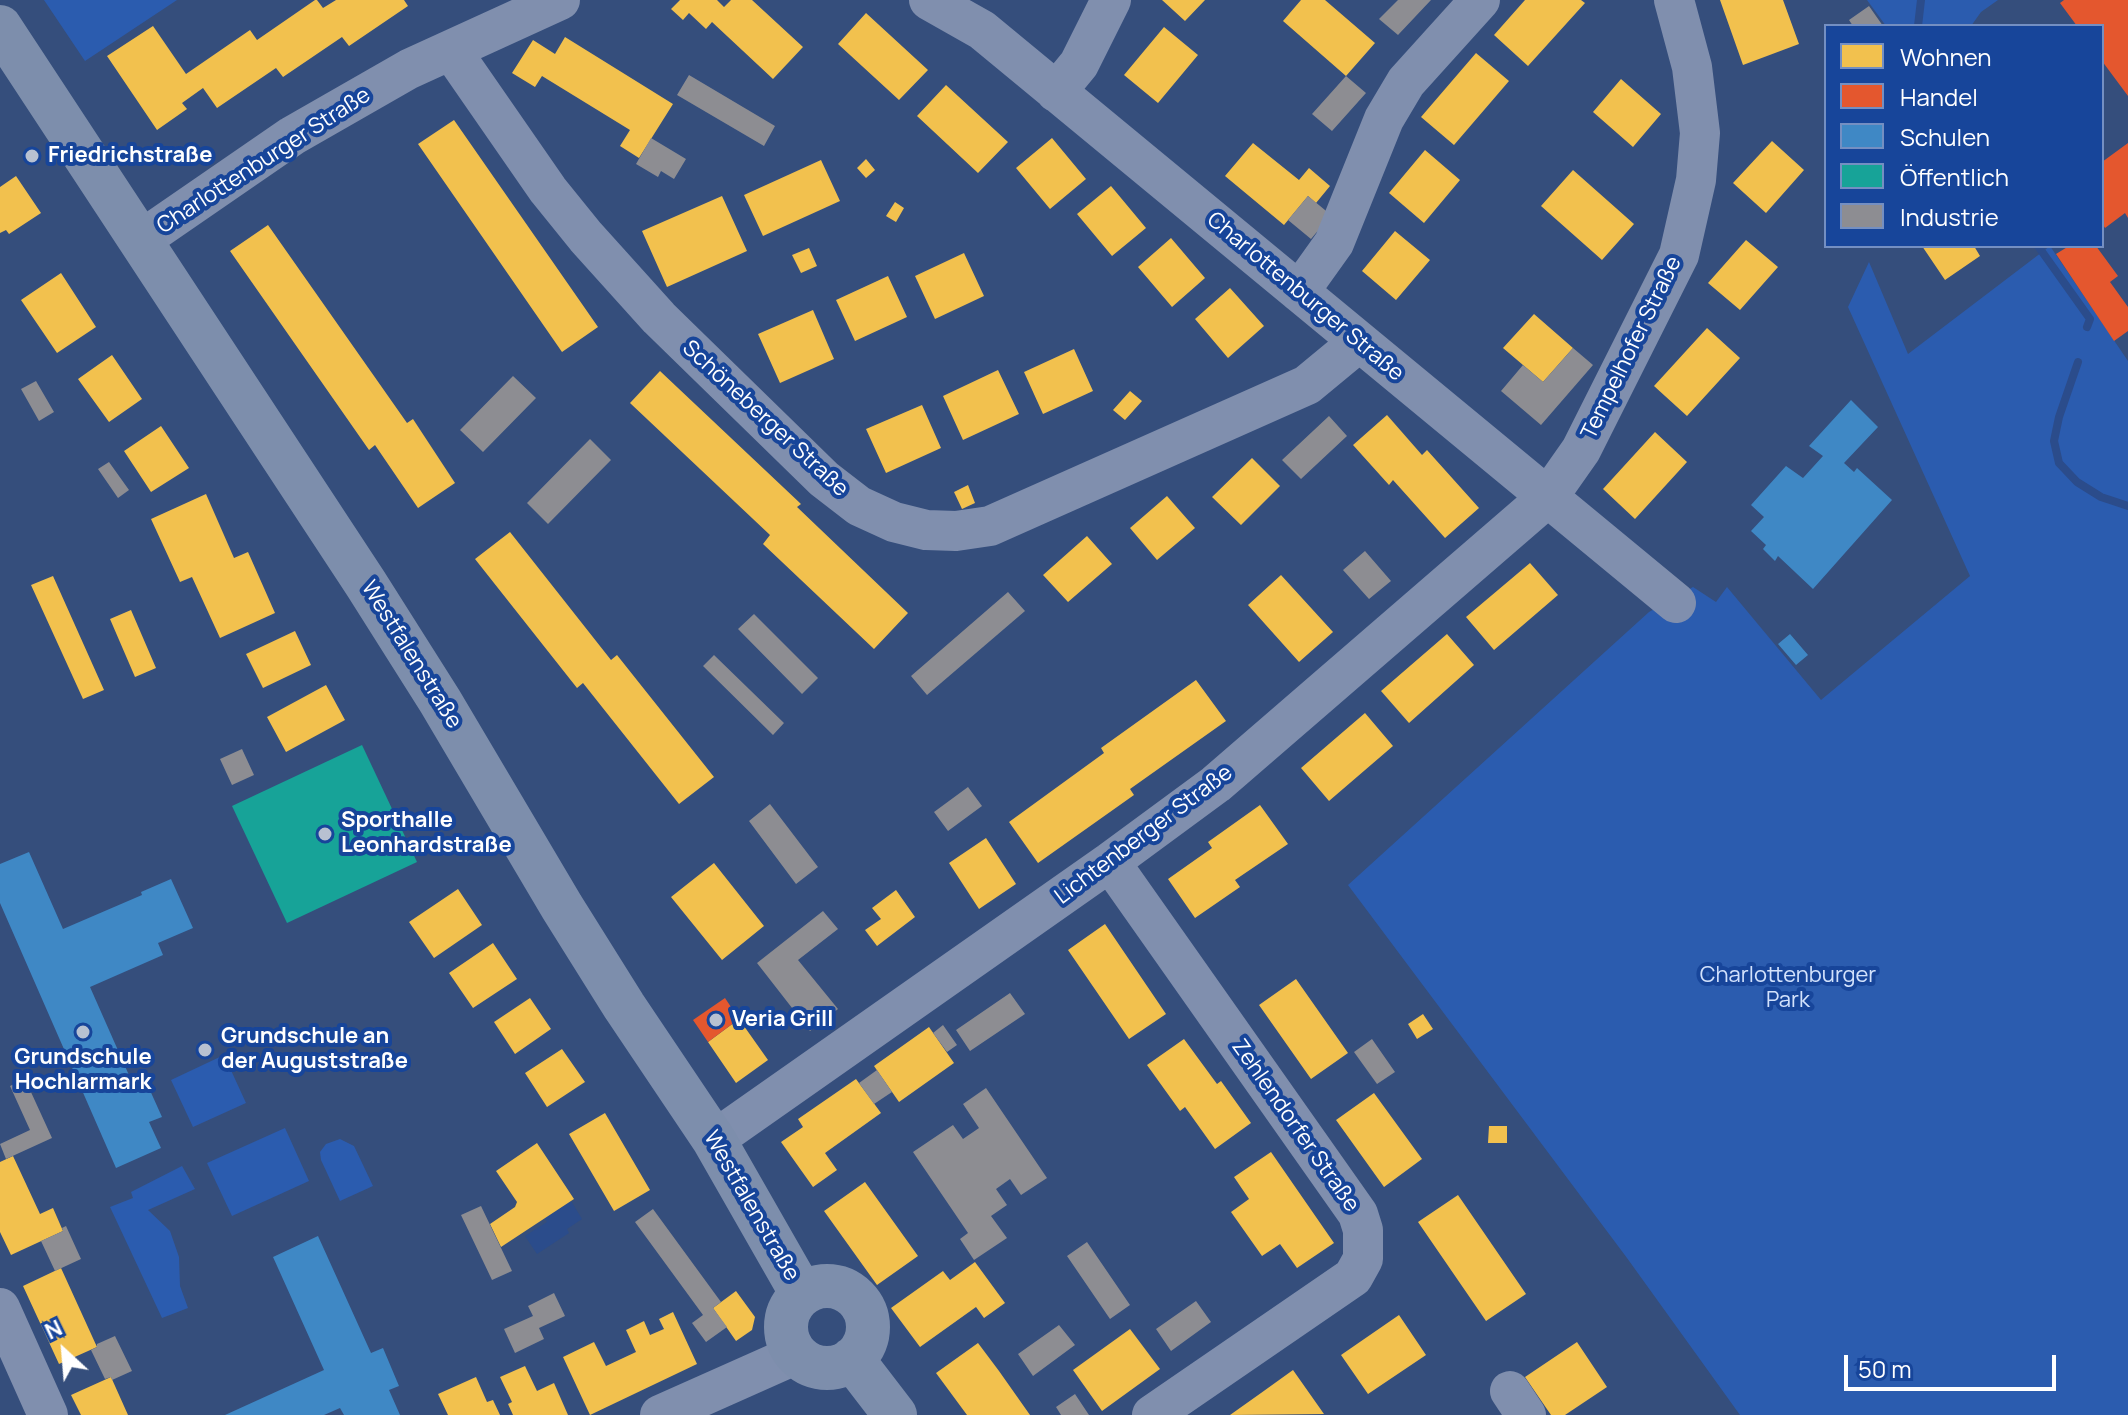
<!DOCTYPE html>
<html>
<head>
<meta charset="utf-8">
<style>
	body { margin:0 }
	#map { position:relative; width:2128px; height:1415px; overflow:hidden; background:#354e7c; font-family:Manrope,sans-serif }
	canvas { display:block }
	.legend { position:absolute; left:1824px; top:24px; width:280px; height:224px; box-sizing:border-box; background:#17459a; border:2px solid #748fc2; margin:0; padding:10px 14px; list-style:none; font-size:24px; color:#fff }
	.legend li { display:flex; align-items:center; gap:16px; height:40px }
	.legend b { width:40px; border:2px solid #748fc2 }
	.north { position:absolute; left:24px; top:1311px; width:80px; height:80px; -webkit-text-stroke:6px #17459a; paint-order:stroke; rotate:334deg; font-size:22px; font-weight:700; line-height:32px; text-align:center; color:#fff }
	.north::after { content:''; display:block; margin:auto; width:28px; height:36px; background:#fff; clip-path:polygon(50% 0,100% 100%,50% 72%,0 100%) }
	.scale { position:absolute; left:1844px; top:1355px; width:212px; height:36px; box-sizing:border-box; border:4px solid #fff; border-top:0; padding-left:10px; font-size:24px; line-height:28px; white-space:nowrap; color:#fff; -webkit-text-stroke:6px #17459a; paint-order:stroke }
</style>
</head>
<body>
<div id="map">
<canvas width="2128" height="1415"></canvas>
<ul class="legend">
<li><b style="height:22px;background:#f2c14e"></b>Wohnen</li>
<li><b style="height:22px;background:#e4572e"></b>Handel</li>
<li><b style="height:22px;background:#3f88c5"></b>Schulen</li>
<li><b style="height:22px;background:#17a398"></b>Öffentlich</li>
<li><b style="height:22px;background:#8d8d92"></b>Industrie</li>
</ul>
<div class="north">N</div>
<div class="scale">50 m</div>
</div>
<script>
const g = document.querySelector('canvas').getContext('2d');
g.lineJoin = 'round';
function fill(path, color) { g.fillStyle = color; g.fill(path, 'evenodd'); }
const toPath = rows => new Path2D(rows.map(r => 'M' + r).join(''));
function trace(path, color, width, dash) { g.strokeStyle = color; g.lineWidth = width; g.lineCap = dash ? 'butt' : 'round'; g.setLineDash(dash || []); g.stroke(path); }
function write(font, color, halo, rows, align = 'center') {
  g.font = font + ' Manrope,sans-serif'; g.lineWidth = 8; g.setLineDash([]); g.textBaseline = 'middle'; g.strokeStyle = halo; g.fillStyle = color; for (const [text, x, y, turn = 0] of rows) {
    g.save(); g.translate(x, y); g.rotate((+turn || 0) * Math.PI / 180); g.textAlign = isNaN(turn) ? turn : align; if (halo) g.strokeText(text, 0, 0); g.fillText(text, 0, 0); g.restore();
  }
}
const green = toPath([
	[44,0,177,0,85,61],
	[1867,0,1998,0,1981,12,1971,26,1886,26],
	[2050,246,2128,361,2128,1415,1740,1415,1627,1258,1348,885,1649,612,1693,587,1716,602,1727,587,1821,700,1970,576,1848,307,1869,262,1908,354],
	[224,1055,246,1103,193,1127,171,1080],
	[285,1128,309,1181,232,1216,207,1163],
	[340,1139,354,1146,373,1186,340,1201,321,1160,320,1152,326,1144],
	[182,1166,195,1189,148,1210,170,1231,179,1257,180,1286,188,1308,162,1318,110,1207,133,1198,131,1192]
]);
const water = toPath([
	[571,1201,582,1219,567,1229,569,1233,537,1254,525,1236,547,1222,545,1218]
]);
const homes = toPath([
	[315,0,317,0,323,8,336,0,404,0,408,6,349,46,342,37,283,77,276,68,217,108,203,88,182,103,187,109,157,130,107,56,153,26,186,74,250,30,257,40],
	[680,0,717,0,724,7,731,0,752,0,803,47,773,79,712,22,706,29,689,13,683,20,671,9],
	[1162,0,1205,0,1185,21],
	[1301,0,1325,0,1375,43,1346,76,1283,21],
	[1525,0,1581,0,1585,3,1528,66,1494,35],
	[1720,0,1783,0,1799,44,1743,65],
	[866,13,928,70,899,100,838,44],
	[1164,27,1198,55,1158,103,1124,75],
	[565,37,673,104,639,158,620,146,630,130,542,76,535,87,512,73,533,40,555,54],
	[1476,53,1509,81,1454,145,1421,117],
	[1621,79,1661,114,1633,147,1593,112],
	[946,85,1008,142,978,173,917,116],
	[454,120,598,327,562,352,418,144],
	[1052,138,1086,179,1050,209,1016,168],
	[1772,141,1804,170,1766,213,1733,183],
	[1253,143,1299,180,1309,168,1330,186,1316,203,1308,196,1284,225,1225,176],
	[1425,150,1460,180,1424,223,1389,193],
	[866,159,875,170,866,178,857,168],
	[821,160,840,201,763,236,744,195],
	[1573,170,1634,224,1602,260,1541,206],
	[16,176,41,213,9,234,6,230,0,233,0,187],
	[1111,186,1146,228,1112,256,1077,214],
	[722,196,747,251,667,287,642,231],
	[895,202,904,208,896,222,886,216],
	[268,225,407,423,413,419,455,483,418,508,375,445,369,450,230,251],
	[1395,231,1430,260,1396,300,1362,271],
	[1171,238,1205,278,1172,307,1138,267],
	[1746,240,1778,267,1740,310,1708,283],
	[1922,246,1974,246,1980,256,1945,280],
	[809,248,817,266,801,273,792,255],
	[964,253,984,296,935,319,915,276],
	[61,273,96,327,57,353,21,300],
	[888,276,907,317,855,341,836,300],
	[1230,288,1264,326,1228,358,1195,319],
	[813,310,834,359,780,383,758,334],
	[1534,314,1573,348,1543,382,1503,348],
	[1707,328,1740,358,1687,416,1654,386],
	[1074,349,1093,391,1043,414,1024,372],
	[112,355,142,399,109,422,78,379],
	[998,370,1019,414,963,440,943,396],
	[660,371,801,504,797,507,908,613,874,649,763,544,770,535,630,403],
	[1130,391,1142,401,1125,420,1113,410],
	[922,405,941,448,886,473,866,429],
	[1387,415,1422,455,1427,450,1479,508,1445,538,1393,480,1389,485,1353,445],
	[161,426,189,468,151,492,124,451],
	[1655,432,1687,462,1635,519,1603,489],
	[1252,458,1280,486,1241,525,1212,497],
	[968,485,975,503,962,509,954,492],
	[206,494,234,558,248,552,275,613,220,638,192,577,180,582,151,519],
	[1167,496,1195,528,1157,560,1130,528],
	[510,532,611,660,617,655,714,777,679,804,583,683,577,688,475,559],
	[1087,536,1112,564,1068,602,1043,575],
	[1530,563,1558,595,1494,650,1466,617],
	[1281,575,1333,632,1299,662,1248,605],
	[53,576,104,690,83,699,31,585],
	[131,610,156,668,135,677,110,619],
	[295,631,311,665,263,688,246,654],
	[1447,634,1474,665,1409,723,1381,691],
	[1196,680,1226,721,1130,789,1134,795,1038,863,1009,822,1104,753,1101,748],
	[326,685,345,720,286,752,267,717],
	[1365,713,1393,746,1329,801,1301,768],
	[1260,805,1288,844,1235,880,1240,887,1195,918,1168,879,1212,848,1208,842],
	[986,838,1016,884,979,909,949,863],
	[714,863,764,926,722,960,671,897],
	[458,889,482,925,434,958,409,922],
	[896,890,915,917,877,946,865,930,881,919,872,908],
	[1105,924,1166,1014,1129,1039,1068,950],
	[493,943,517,979,473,1008,449,973],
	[1296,979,1348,1053,1311,1079,1259,1005],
	[530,998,551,1029,515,1054,494,1022],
	[1423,1014,1433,1029,1417,1039,1408,1024],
	[739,1019,768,1060,736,1083,708,1042],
	[929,1027,954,1063,899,1102,874,1066],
	[1184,1039,1217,1084,1221,1081,1251,1123,1215,1149,1185,1107,1180,1111,1147,1065],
	[562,1049,585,1082,547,1107,525,1073],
	[856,1079,881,1113,825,1153,837,1170,813,1187,781,1142,803,1127,798,1119],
	[1374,1093,1422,1159,1384,1187,1336,1120],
	[605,1113,650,1190,614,1211,569,1134],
	[1489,1126,1507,1126,1507,1143,1488,1143],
	[537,1143,574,1199,501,1247,490,1224,515,1207,517,1202,496,1171],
	[1271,1152,1334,1243,1297,1268,1280,1244,1262,1256,1231,1212,1249,1199,1234,1177],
	[13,1156,40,1214,53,1208,63,1231,11,1255,0,1232,0,1162],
	[865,1182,918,1256,877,1285,824,1211],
	[1458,1195,1526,1294,1486,1321,1418,1222],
	[975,1262,1005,1303,984,1318,976,1307,920,1347,891,1308,943,1271,950,1280],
	[61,1268,97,1347,59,1364,23,1286],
	[736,1291,755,1317,752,1330,736,1341,713,1308],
	[673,1312,697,1364,590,1415,563,1357,594,1342,606,1366,636,1352,626,1330,644,1321,650,1335,664,1329,659,1319],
	[1399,1315,1426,1355,1368,1394,1341,1355],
	[1130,1329,1160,1369,1102,1411,1073,1370],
	[1577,1342,1607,1387,1565,1415,1551,1415,1525,1377],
	[978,1343,999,1371,1030,1415,967,1415,936,1373],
	[525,1366,537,1391,554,1383,568,1415,513,1415,508,1404,512,1402,500,1377],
	[1293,1370,1324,1414,1230,1415,1261,1393],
	[111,1377,128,1415,81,1415,71,1395],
	[476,1377,487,1402,493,1400,500,1415,448,1415,438,1394]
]);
const shops = toPath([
	[2064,0,2128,0,2128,96,2102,61,2102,26,2077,26,2060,3],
	[2128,143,2128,218,2125,213,2105,228,2102,223,2102,162],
	[2069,246,2096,246,2118,276,2110,282,2128,307,2128,331,2114,341,2056,254],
	[725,998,739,1019,708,1042,693,1020]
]);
const schools = toPath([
	[1851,400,1878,427,1844,463,1854,472,1857,468,1892,500,1813,589,1778,556,1775,561,1763,549,1766,545,1751,531,1764,517,1751,505,1786,466,1803,478,1823,456,1809,446],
	[1790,634,1808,655,1796,665,1778,644],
	[29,852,63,929,142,895,141,892,171,879,193,928,158,943,163,955,90,987,132,1082,144,1077,162,1117,149,1122,161,1148,116,1168,0,903,0,864],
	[318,1236,371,1353,383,1348,399,1386,389,1390,400,1415,344,1415,340,1408,324,1415,225,1415,324,1370,273,1257]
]);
const public = toPath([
	[362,745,417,862,287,923,232,806]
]);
const industry = toPath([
	[1398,0,1431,0,1398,35,1379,19],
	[1869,6,1883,26,1853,26,1849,20],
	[689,75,775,126,764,146,677,95],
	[1346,76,1366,93,1332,131,1312,114],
	[651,138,686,159,674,179,661,171,658,177,636,164],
	[1308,196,1331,215,1311,239,1288,220],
	[1573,348,1593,365,1541,425,1501,391,1523,365,1543,382],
	[513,376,536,398,483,452,460,430],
	[36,381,54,412,39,421,21,389],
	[1329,416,1347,436,1301,479,1282,460],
	[590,439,611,460,548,524,527,503],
	[109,462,129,490,118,498,98,469],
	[1365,551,1391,581,1369,599,1343,570],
	[1008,592,1025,611,927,695,911,676],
	[754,614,818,678,802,694,738,629],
	[714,655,784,723,773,735,703,666],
	[242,749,254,775,232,785,220,759],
	[968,787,982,806,948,831,934,812],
	[770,804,818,867,796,884,749,821],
	[823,911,838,929,798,960,838,1009,810,1031,757,963],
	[1010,993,1025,1014,970,1051,956,1030],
	[943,1025,957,1045,947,1052,933,1033],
	[1372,1039,1395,1072,1377,1084,1354,1052],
	[877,1070,892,1092,874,1104,859,1083],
	[25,1079,52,1138,6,1159,0,1144,30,1130,10,1086],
	[986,1088,1047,1178,1021,1195,1010,1179,996,1189,1007,1205,991,1216,1007,1238,974,1260,960,1239,968,1233,913,1152,953,1125,963,1139,979,1128,963,1104],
	[481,1206,512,1271,492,1280,461,1215],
	[653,1209,721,1302,713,1308,727,1327,706,1342,692,1323,703,1315,635,1222],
	[66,1226,81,1259,55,1271,41,1241,63,1231,62,1228],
	[1087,1242,1130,1305,1110,1319,1067,1256],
	[554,1293,565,1316,539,1328,544,1339,515,1353,504,1329,533,1316,528,1306],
	[1196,1301,1211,1322,1171,1351,1156,1329],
	[1059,1325,1075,1345,1033,1376,1018,1354],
	[115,1336,132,1371,112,1380,111,1377,105,1379,91,1350,97,1347,97,1344],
	[1075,1394,1089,1415,1061,1415,1056,1407]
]);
const stream = toPath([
	[1918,26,1921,0],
	[2038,246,2090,319,2087,327],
	[2078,362,2059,417,2054,441,2059,463,2077,482,2101,497,2128,506]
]);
const minor = toPath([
	[929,0,982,30,1676,603],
	[451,50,548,190,586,237,659,318,824,479,859,506,894,522,926,530,956,531,990,526,1307,385,1359,342],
	[1056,92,1079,64,1111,0],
	[141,240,292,136,409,69,560,0],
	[1299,292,1334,243,1384,119,1406,82,1480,0],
	[1110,862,1358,1214,1363,1230,1363,1259,1353,1277,1152,1415],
	[714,1140,1110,862,1216,784,1548,497,1581,450,1679,255,1696,180,1700,133,1692,67,1674,0],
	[0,1308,48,1415],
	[1510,1391,1526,1415],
	[660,1415,797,1354]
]);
const major = toPath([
	[0,27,366,584,440,701,562,907,624,1006,714,1140,802,1294],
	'786 1327a41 41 0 1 1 82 0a41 41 0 1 1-82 0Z',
	[852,1359,895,1415]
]);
const markers = [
	[32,156,8,"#b8c1d1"],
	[325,834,8,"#b8c1d1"],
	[716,1020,8,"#b8c1d1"],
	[83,1032,8,"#b8c1d1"],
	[205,1050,8,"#b8c1d1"]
];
const poiNames = [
	["Friedrichstraße",48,156],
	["Sporthalle",341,821],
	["Leonhardstraße",341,846],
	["Veria Grill",732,1020],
	["Grundschule an",221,1037],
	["der Auguststraße",221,1062],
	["Grundschule",83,1058,"center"],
	["Hochlarmark",83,1083,"center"]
];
const streetNames = [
	["Charlottenburger Straße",264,161,-33],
	["Charlottenburger Straße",1305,297,40],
	["Tempelhofer Straße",1632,348,-64],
	["Schöneberger Straße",765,419,43],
	["Westfalenstraße",411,655,58],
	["Lichtenberger Straße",1144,835,-37],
	["Zehlendorfer Straße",1295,1126,55],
	["Westfalenstraße",751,1206,60]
];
const parkNames = [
	["Charlottenburger",1788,976],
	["Park",1788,1001]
];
fill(green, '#2b5caf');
fill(water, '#2b4c8b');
fill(homes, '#f2c14e');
fill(shops, '#e4572e');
fill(schools, '#3f88c5');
fill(public, '#17a398');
fill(industry, '#8d8d92');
trace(stream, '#2b4c8b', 8);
trace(minor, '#808fae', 40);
trace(major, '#7d8eac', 44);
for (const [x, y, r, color] of markers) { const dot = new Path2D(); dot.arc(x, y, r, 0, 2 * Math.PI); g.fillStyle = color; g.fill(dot); trace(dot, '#17459a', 3); }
write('bold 22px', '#fff', '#17459a', poiNames, 'left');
write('22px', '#fff', '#17459a', streetNames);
write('22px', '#d3e2fc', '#17459a', parkNames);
</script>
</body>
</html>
